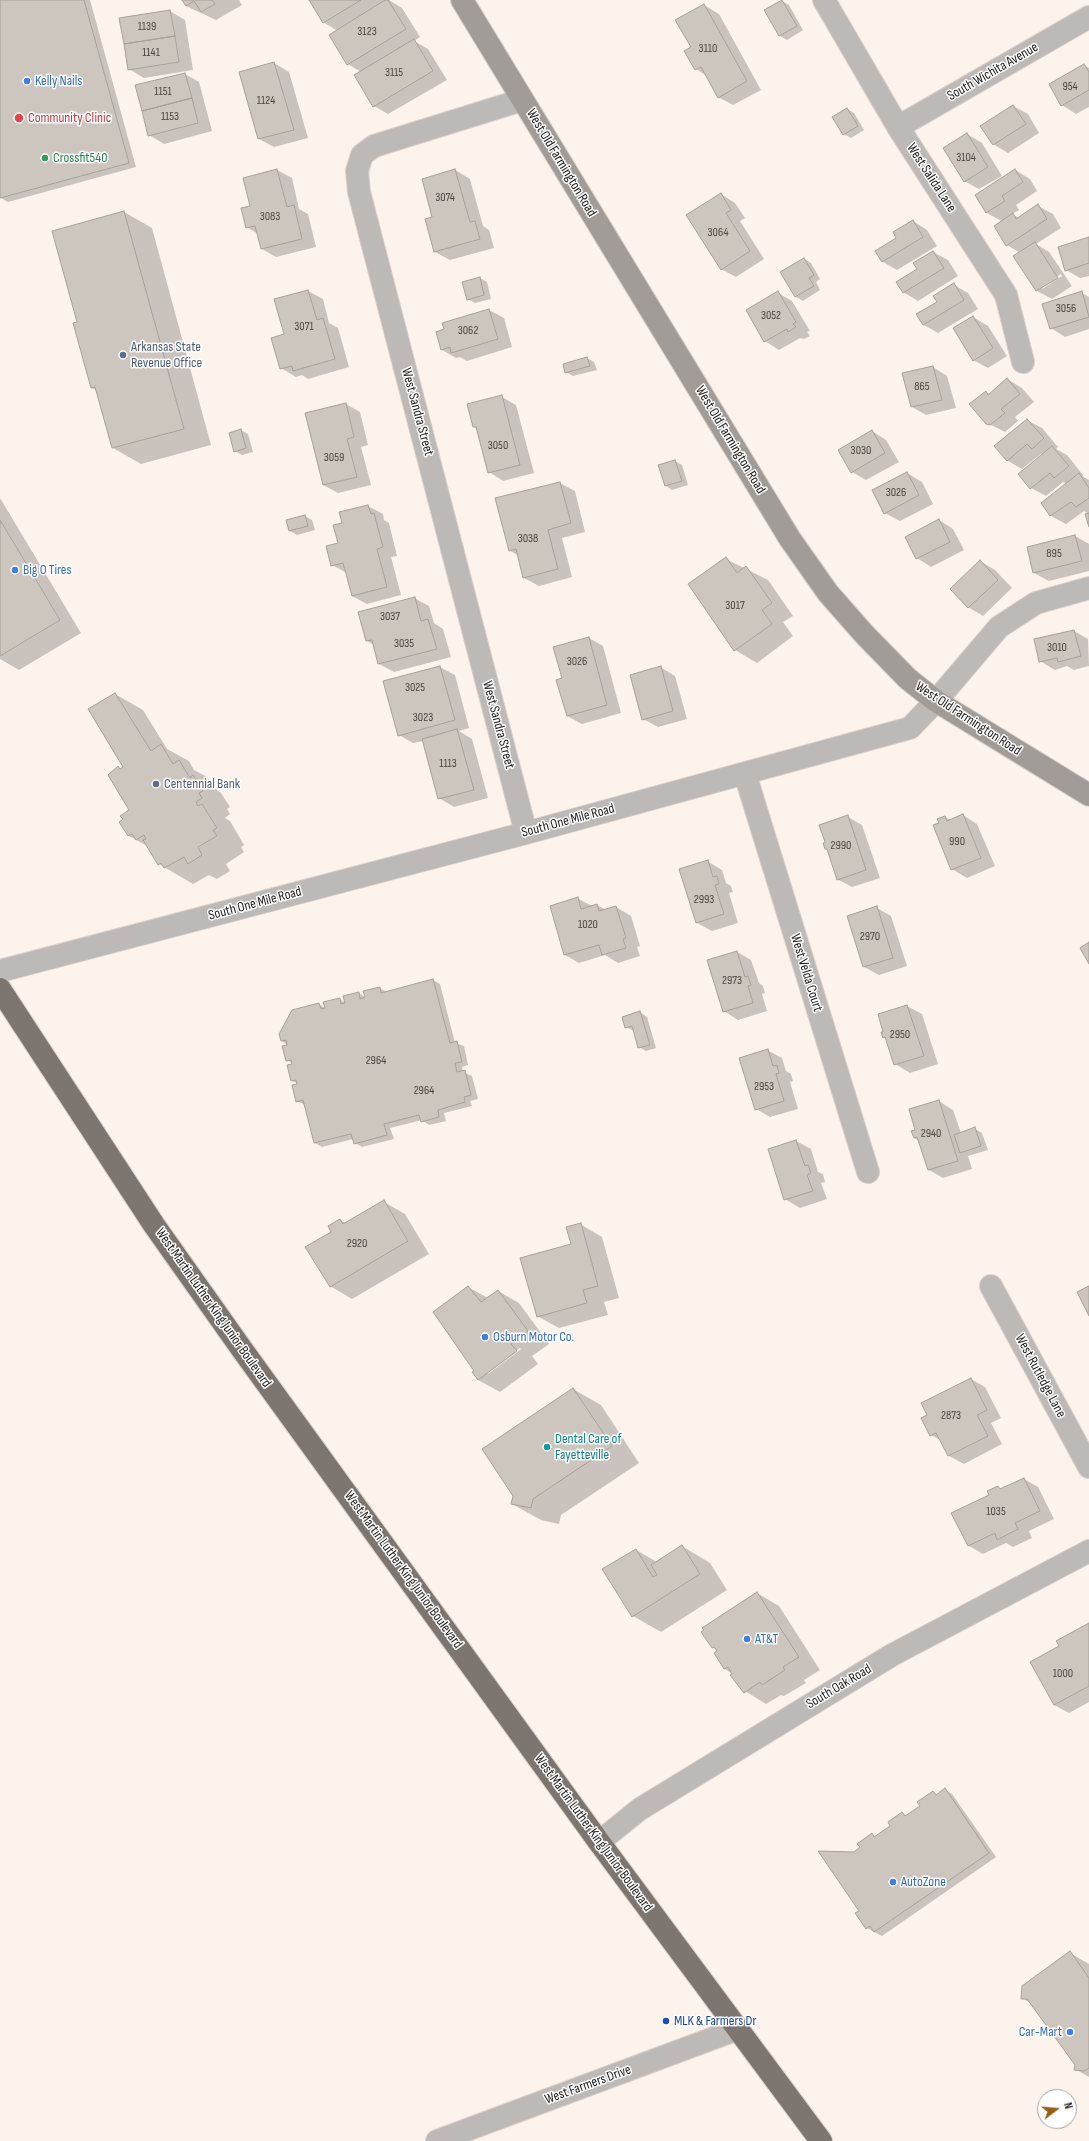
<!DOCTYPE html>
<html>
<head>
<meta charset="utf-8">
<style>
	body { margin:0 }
	#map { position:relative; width:1089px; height:2141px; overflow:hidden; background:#fdf3ed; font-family:"Sofia Sans Condensed",sans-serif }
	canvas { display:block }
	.north { position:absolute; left:1037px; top:2089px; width:40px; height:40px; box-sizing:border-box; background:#fff; border:1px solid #a5a3a3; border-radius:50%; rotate:74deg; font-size:11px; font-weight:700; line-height:16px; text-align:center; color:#1e1a18 }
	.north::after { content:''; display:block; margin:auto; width:14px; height:18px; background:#965f18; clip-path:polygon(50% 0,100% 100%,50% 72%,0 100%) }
</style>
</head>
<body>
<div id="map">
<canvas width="1089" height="2141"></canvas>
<div class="north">N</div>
</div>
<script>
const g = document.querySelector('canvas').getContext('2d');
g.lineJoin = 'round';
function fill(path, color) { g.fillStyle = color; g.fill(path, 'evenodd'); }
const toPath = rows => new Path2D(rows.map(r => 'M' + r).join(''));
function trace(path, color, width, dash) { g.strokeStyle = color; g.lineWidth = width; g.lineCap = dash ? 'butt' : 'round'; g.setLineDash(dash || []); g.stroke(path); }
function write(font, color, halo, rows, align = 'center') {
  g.font = font + ' "Sofia Sans Condensed",sans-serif'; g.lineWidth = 3; g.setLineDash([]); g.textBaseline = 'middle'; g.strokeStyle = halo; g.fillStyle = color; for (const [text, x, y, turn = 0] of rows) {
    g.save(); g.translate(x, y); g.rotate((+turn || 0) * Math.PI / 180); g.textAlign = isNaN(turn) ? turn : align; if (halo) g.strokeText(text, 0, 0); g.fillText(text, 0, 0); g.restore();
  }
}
const shadow = toPath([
	[0,0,90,0,136,167,8,202,1,198],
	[183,0,239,0,242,5,216,20,186,6],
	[310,0,389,0,402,8,420,37,414,41,428,49,447,80,388,114,374,106,361,72,348,64,338,31,323,22],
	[782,1,789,5,803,30,787,40,780,36],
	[704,5,719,14,761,90,733,105,718,97,707,76,696,69,692,48],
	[170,11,185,20,193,70,144,78,129,69],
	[274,63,289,72,308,138,274,147,259,139],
	[1084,65,1089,68,1089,107,1076,114,1062,105],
	[185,74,199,82,212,131,164,144,149,135],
	[1013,106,1028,114,1039,133,1008,153,993,144],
	[847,109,854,113,864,130,851,138,844,134],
	[967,134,982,143,1002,176,979,189,964,181],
	[277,170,292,178,299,209,308,214,316,247,276,257,262,249,258,234,247,227,252,207],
	[455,170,470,179,483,226,489,230,494,248,450,260,435,252,433,218],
	[1015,170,1030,179,1037,191,1016,205,1019,210,1012,214,1019,218,1038,206,1053,214,1061,228,1036,244,1049,252,1072,286,1052,299,1037,291,1015,256,1020,253,1007,245,1003,222,987,213,977,195],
	[1061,274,1062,276,1042,289,1042,287],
	[721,194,735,203,745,218,740,221,764,259,736,277,721,269],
	[124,212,152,228,211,445,141,464,113,448,96,390,92,388,78,322],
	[913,221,927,230,937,246,897,270,883,262,897,238],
	[1089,238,1089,276,1080,278,1066,270],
	[933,252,948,260,958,276,918,301,903,292,918,269],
	[804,259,811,263,820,279,816,282,820,290,803,301,796,297],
	[480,278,487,282,491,299,475,303,468,299],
	[954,285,968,293,978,309,938,333,924,325,918,315,939,302],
	[308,291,323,299,329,323,338,328,349,367,308,379,302,375,296,377,281,368,285,335],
	[778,293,792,301,810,331,807,332,810,336,804,339,800,338,779,350,765,341],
	[1082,293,1089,297,1089,329,1065,337,1051,328],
	[489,310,504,318,512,347,467,361,460,357,456,358,442,350,445,330],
	[973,317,988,326,1007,356,988,368,973,360],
	[587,358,594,362,597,370,573,376,566,372,564,365],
	[933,367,947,376,956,408,926,415,912,407],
	[1007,379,1022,388,1034,402,1015,417,1018,421,1005,432,987,423,986,392,990,394],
	[502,397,516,405,534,473,503,481,489,472,478,429,474,427],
	[346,404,360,412,368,445,361,447,371,485,338,493,323,485],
	[1027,420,1042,428,1058,447,1056,449,1067,455,1083,475,1082,476,1089,480,1089,523,1089,514,1084,511,1066,524,1051,516,1042,503,1067,484,1063,482,1046,496,1031,488,1043,455,1041,454,1022,469,1008,461,996,446],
	[241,430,248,434,253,452,242,455,235,451],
	[872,431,886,440,899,462,866,480,852,472],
	[675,461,682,465,688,485,672,490,665,485],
	[907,473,922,482,933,504,900,521,885,513],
	[560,483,575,491,585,532,562,538,572,577,539,586,524,578,519,556,509,550,497,499],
	[0,498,81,633,19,670,0,659],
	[368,506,383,514,384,520,389,523,397,556,391,557,401,595,367,604,352,596,347,573,332,565,343,523,340,513],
	[305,516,312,520,315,530,297,535,290,531,287,521],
	[939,520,953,529,964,550,931,567,917,558],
	[1075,536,1089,544,1089,571,1049,581,1034,573],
	[726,559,768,580,793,616,783,622,793,636,757,663,735,650],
	[980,561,995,570,1012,588,983,616,968,607],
	[414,598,429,606,434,623,443,629,451,657,394,672,379,664,374,645,367,641],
	[1074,631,1088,639,1089,666,1074,670,1067,666,1055,670,1040,661],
	[589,638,603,646,621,713,582,724,567,716,563,679],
	[440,667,455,675,469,728,459,731,472,739,488,798,454,807,439,798,423,741,413,743,399,735,384,682],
	[660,667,675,676,687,719,658,727,643,719],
	[115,694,143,710,167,749,189,761,194,770,207,777,214,788,221,793,230,807,227,809,230,814,225,818,230,821,244,845,241,847,244,852,226,864,230,871,217,879,209,875,193,884,159,864,149,847,129,836,131,810,118,767,121,769,125,767],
	[963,815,977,824,995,866,967,878,952,869,940,824,945,817,951,820],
	[848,817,862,825,880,878,852,887,837,879,828,850,826,849],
	[707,861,722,870,726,883,731,886,733,892,729,893,738,923,712,931,697,923],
	[577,898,592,906,597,905,606,910,616,907,631,916,640,946,637,947,640,956,618,963,605,955,579,963,565,955],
	[877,908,891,916,907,966,879,975,864,967,848,916],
	[737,952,751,960,759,983,763,986,765,993,762,994,767,1011,738,1020,724,1011],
	[433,980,440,984,455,1043,464,1046,468,1065,462,1067,463,1072,472,1076,478,1099,470,1101,472,1106,444,1113,446,1121,429,1125,422,1120,390,1128,394,1139,362,1147,355,1143,353,1139,322,1147,315,1143,305,1105,297,1101,299,1084,292,1081,288,1066,294,1064,287,1060,288,1046,282,1041,319,1004,326,1009,339,999,346,1003,359,993,366,998,379,988,387,992],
	[907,1006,922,1014,938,1064,910,1073,895,1064,887,1039,884,1037,885,1032,879,1015],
	[640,1012,647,1017,656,1048,646,1051,639,1047,634,1031,626,1027],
	[767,1050,782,1058,786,1071,791,1074,793,1081,790,1082,798,1109,770,1117,756,1109],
	[939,1101,953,1110,961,1133,975,1129,982,1133,988,1150,968,1156,972,1169,943,1178,929,1170,920,1141,914,1138,917,1131],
	[796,1141,811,1149,818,1172,823,1174,825,1182,821,1183,827,1199,800,1208,785,1199],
	[384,1202,405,1214,429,1254,352,1299,330,1286,333,1232,340,1220,347,1224],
	[580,1224,602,1237,619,1298,604,1302,608,1315,559,1328,537,1316],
	[468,1287,488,1298,498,1291,519,1303,549,1344,532,1356,538,1364,500,1392,478,1380,473,1373,475,1371],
	[520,1348,521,1349,488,1374,488,1372],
	[971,1379,985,1387,1001,1418,991,1423,1002,1444,964,1464,949,1456,942,1441,931,1435,929,1415],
	[573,1389,601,1405,639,1463,561,1515,559,1524,541,1520,512,1504],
	[1024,1479,1038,1487,1054,1519,1029,1531,1032,1538,1013,1547,1006,1543,983,1554,969,1546,953,1514,991,1495,998,1487,1002,1489],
	[682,1546,710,1563,727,1590,661,1632,633,1616,636,1550,657,1562],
	[757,1593,779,1606,820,1670,804,1680,806,1683,784,1696,781,1695,766,1704,740,1688,731,1675,733,1674,725,1669,715,1654,718,1652,713,1647],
	[1089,1624,1089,1702,1069,1713,1054,1705,1060,1647],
	[945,1790,952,1794,996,1857,882,1936,874,1932,867,1928,860,1911,854,1853,861,1847,872,1835,876,1837,892,1826,902,1813,907,1816,922,1806,933,1792,938,1795],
	[1070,1953,1089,1964,1089,2077,1075,2069,1076,2065,1032,2004,1022,1998]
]);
const building = toPath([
	[0,0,84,0,129,163,0,198,0,0],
	[182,0,212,0,215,4,201,12,194,1,186,6,182,0],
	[309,0,361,0,323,23,309,0],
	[385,0,388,0,406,29,347,65,329,35,385,0],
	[782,0,797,26,779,36,764,10,782,0],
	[704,4,747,81,718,98,701,67,695,70,684,51,691,47,675,20,704,4],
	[170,10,175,36,124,44,119,18,170,10],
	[175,36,179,62,128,70,124,44,175,36],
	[414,39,433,71,373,107,354,75,414,39],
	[274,62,294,130,258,139,239,72,274,62],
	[1084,64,1089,72,1089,90,1061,106,1049,84,1084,64],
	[185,73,192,98,142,111,135,85,185,73],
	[192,98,198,123,148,136,142,111,192,98],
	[1013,105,1026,124,993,145,980,126,1013,105],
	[847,108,858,126,843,135,832,117,847,108],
	[967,133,988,167,964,182,943,148,967,133],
	[277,169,287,207,294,205,302,239,261,249,255,226,246,228,241,208,250,206,243,178,277,169],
	[455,169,470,222,475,221,480,239,434,252,425,219,432,217,422,179,455,169],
	[1015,169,1023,182,1002,196,1005,201,986,213,975,195,1015,169],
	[721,193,731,210,726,213,750,251,721,270,686,215,721,193],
	[1038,204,1047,219,1006,246,994,226,1013,213,1016,219,1038,204],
	[124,211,184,429,112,448,95,387,91,388,73,323,77,322,52,231,124,211],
	[913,220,923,237,882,262,875,251,896,238,893,232,913,220],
	[1089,237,1089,263,1065,271,1058,247,1089,237],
	[1035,242,1058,278,1036,291,1013,256,1035,242],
	[933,251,944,268,903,293,896,282,917,269,913,263,933,251],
	[804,258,814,275,809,278,814,286,795,297,780,272,804,258],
	[480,277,484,295,467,300,462,282,480,277],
	[954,283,964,300,923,325,916,314,937,302,933,296,954,283],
	[308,290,317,320,323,318,335,359,293,371,292,366,280,369,271,338,284,334,274,299,308,290],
	[778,291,796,322,793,324,796,327,788,332,787,329,764,342,746,310,778,291],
	[1082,291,1089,317,1050,329,1042,304,1082,291],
	[489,309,498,339,451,353,450,347,441,350,436,332,444,329,442,323,489,309],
	[973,316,993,348,973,361,953,328,973,316],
	[587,357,590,366,565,373,563,364,587,357],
	[933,366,942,400,911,407,902,373,933,366],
	[1007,378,1020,394,1001,409,1005,413,990,425,986,424,969,404,986,391,988,395,1007,378],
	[502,395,520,465,488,473,476,427,473,427,467,404,502,395],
	[346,403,354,437,347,439,357,477,323,485,305,413,346,403],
	[1027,419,1044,438,1032,449,1027,444,1007,461,994,446,1027,419],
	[241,429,246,448,234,452,229,433,241,429],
	[872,430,885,453,851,473,838,450,872,430],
	[1052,446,1069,466,1054,478,1050,473,1030,489,1018,474,1052,446],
	[675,460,682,481,665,486,658,465,675,460],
	[907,472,919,495,884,514,872,490,907,472],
	[1079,473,1089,488,1089,498,1076,507,1071,502,1050,516,1041,503,1079,473],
	[560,482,571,523,548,530,558,569,523,578,516,549,509,551,495,498,560,482],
	[368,505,371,514,374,513,383,547,377,549,387,587,352,596,343,563,331,566,326,546,338,543,333,525,342,523,339,512,368,505],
	[1089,513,1089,527,1085,514,1089,513],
	[305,515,308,526,289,531,286,520,305,515],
	[939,519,950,542,916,559,905,537,939,519],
	[0,520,60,620,0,656,0,520],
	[1075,535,1082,561,1033,573,1027,547,1075,535],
	[726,557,737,573,746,566,772,603,762,610,772,624,734,651,688,584,726,557],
	[980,560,998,580,968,608,950,589,980,560],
	[415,597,421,621,428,619,437,649,378,664,372,640,366,641,358,612,415,597],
	[1074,630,1081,656,1058,662,1057,658,1039,662,1034,639,1074,630],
	[589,637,607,705,567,716,556,680,562,678,553,647,589,637],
	[440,666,455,720,398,736,383,681,440,666],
	[661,666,673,711,642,720,630,675,661,666],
	[115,693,151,751,161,744,173,764,179,760,190,778,193,775,203,791,199,793,202,798,196,802,198,806,202,804,217,828,213,830,217,836,198,847,202,855,188,864,184,857,164,868,161,863,158,865,143,840,146,839,144,835,136,840,132,834,128,836,119,822,123,819,120,816,129,810,108,775,118,766,120,769,123,767,88,709,115,693],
	[457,729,474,790,438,799,422,739,457,729],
	[963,814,981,858,951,870,933,825,939,823,937,819,945,816,947,821,963,814],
	[848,815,866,870,837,880,827,849,825,849,823,843,825,842,819,825,848,815],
	[708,860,713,877,717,876,719,884,715,885,724,914,696,923,679,869,708,860],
	[578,897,581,909,597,904,599,911,616,906,626,938,623,939,626,948,602,955,599,945,564,955,550,906,578,897],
	[877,906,893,958,863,967,847,916,877,906],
	[1089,942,1089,964,1080,948,1089,942],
	[737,951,745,977,748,976,751,985,748,986,753,1003,723,1012,707,960,737,951],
	[433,979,450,1043,457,1041,462,1062,455,1063,457,1072,465,1070,471,1095,464,1097,465,1102,438,1110,439,1117,421,1122,419,1115,384,1124,387,1135,354,1144,351,1134,314,1143,303,1100,296,1102,292,1085,297,1084,296,1080,291,1081,287,1065,292,1064,291,1060,286,1061,282,1046,287,1045,286,1040,281,1041,279,1034,292,1010,319,1003,321,1009,325,1008,323,1002,340,998,341,1004,345,1003,343,996,359,992,360,999,365,997,363,991,380,987,381,993,433,979],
	[907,1005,924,1056,894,1065,885,1037,883,1038,881,1032,883,1032,878,1014,907,1005],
	[640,1011,650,1045,638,1048,632,1026,625,1028,622,1017,640,1011],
	[768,1049,773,1066,777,1065,779,1073,776,1074,784,1101,755,1110,739,1058,768,1049],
	[939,1100,958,1161,928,1170,917,1137,914,1138,911,1131,915,1130,909,1109,939,1100],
	[975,1127,981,1146,960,1153,954,1135,975,1127],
	[796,1140,805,1166,808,1165,811,1173,807,1175,813,1191,784,1200,768,1149,796,1140],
	[384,1200,408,1241,330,1287,305,1247,331,1232,328,1226,340,1219,343,1224,384,1200],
	[581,1223,598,1286,583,1290,587,1303,537,1317,520,1258,571,1244,566,1227,581,1223],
	[468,1286,481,1302,498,1290,528,1331,511,1344,517,1351,478,1380,472,1372,474,1371,433,1312,468,1286],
	[1089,1286,1089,1316,1077,1292,1089,1286],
	[971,1378,987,1410,977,1415,988,1436,948,1456,936,1433,930,1436,921,1418,927,1415,921,1403,971,1378],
	[573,1388,612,1446,533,1499,531,1508,511,1504,513,1496,482,1449,573,1388],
	[1024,1478,1040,1511,1015,1523,1018,1529,997,1540,995,1533,968,1546,951,1513,989,1495,987,1491,998,1486,1000,1489,1024,1478],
	[682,1545,700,1574,632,1617,602,1569,636,1549,653,1577,657,1575,651,1565,682,1545],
	[757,1592,799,1657,783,1667,785,1670,762,1685,760,1682,744,1693,730,1675,732,1674,728,1667,724,1669,714,1653,717,1651,714,1647,712,1648,701,1632,704,1630,702,1628,757,1592],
	[1089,1623,1089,1686,1054,1705,1030,1662,1059,1646,1056,1641,1089,1623],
	[945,1788,989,1853,874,1932,870,1926,866,1929,855,1913,859,1911,818,1851,854,1852,860,1847,857,1844,872,1833,874,1837,890,1826,888,1822,902,1812,905,1816,920,1806,917,1802,933,1791,936,1795,945,1788],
	[1070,1951,1089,1978,1089,2068,1084,2071,1074,2070,1075,2065,1027,1999,1021,1999,1022,1986,1070,1951]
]);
const street = toPath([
	[824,0,898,127,1006,295,1023,362],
	[522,100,374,146,362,155,357,171,359,192,526,833],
	[898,127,1089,17],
	[745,774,868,1172],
	[0,971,526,833,910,728,936,701,999,627,1036,603,1089,588],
	[991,1286,1089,1467],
	[599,1842,640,1809,892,1655,1089,1551],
	[437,2141,738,2029]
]);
const secondary = toPath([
	[462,0,790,539,828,593,865,635,908,679,936,701,1089,795]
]);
const highway = toPath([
	[0,989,154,1225,241,1348,599,1842,821,2141]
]);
const markers = [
	[27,81,4,"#3f7fe0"],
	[19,118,5,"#e0444e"],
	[45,158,4,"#2e9e5b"],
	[123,355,4,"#5c6f8a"],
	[15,570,4,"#3f7fe0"],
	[156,784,4,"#5c6f8a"],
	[485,1337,4,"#3f7fe0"],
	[547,1447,4,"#0f9aa8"],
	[747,1639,4,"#3f7fe0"],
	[893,1882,4,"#3f7fe0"],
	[666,2021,4,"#1a4fb4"],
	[1070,2032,4,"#3f7fe0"]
];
const numberNames = [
	["1139",147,27],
	["3123",367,32],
	["3110",708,49],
	["1141",151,53],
	["3115",394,73],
	["954",1070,87],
	["1151",163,92],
	["1124",266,101],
	["1153",170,117],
	["3104",966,158],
	["3074",445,198],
	["3083",270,217],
	["3064",718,233],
	["3056",1066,309],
	["3052",771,316],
	["3071",304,327],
	["3062",468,331],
	["865",922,387],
	["3050",498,446],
	["3030",861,451],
	["3059",334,458],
	["3026",896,493],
	["3038",528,539],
	["895",1054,554],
	["3017",735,606],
	["3037",390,617],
	["3035",404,644],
	["3010",1057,648],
	["3026",577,662],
	["3025",415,688],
	["3023",423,718],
	["1113",448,764],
	["990",957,842],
	["2990",841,846],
	["2993",704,900],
	["1020",588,925],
	["2970",870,937],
	["2973",732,981],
	["2950",900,1035],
	["2964",376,1061],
	["2953",764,1087],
	["2964",424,1091],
	["2940",931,1134],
	["2920",357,1244],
	["2873",951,1416],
	["1035",996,1512],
	["1000",1063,1674]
];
const streetNames = [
	["South Wichita Avenue",993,72,-30],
	["West Old Farmington Road",561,163,59],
	["West Salida Lane",931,178,57],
	["West Sandra Street",417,412,75],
	["West Old Farmington Road",730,440,59],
	["West Old Farmington Road",968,719,33],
	["West Sandra Street",498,725,75],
	["South One Mile Road",568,821,-15],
	["South One Mile Road",255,904,-15],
	["West Velda Court",806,973,73],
	["West Martin Luther King Junior Boulevard",213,1308,55],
	["West Rutledge Lane",1040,1376,62],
	["West Martin Luther King Junior Boulevard",403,1570,54],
	["South Oak Road",839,1687,-31],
	["West Martin Luther King Junior Boulevard",593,1833,54],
	["West Farmers Drive",588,2085,-20]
];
const shopNames = [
	["Kelly Nails",35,81],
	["Big O Tires",23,570],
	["Osburn Motor Co.",493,1337],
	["AT&T",755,1639],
	["AutoZone",901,1882],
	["Car-Mart",1062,2032,"right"]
];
const healthNames = [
	["Community Clinic",28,118]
];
const leisureNames = [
	["Crossfit540",53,158]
];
const serviceNames = [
	["Arkansas State",131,347],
	["Revenue Office",131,363],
	["Centennial Bank",164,784]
];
const cultureNames = [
	["Dental Care of",555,1439],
	["Fayetteville",555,1455]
];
const transitNames = [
	["MLK & Farmers Dr",674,2021]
];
fill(shadow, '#0003');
fill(building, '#cdc6be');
trace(building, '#a7a099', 1);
trace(street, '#d9d0cb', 24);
trace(secondary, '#d9d0cb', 24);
trace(highway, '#d9d0cb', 24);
trace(street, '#bdb9b6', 22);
trace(secondary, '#a29c98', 22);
trace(highway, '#7d756f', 22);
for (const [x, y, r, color] of markers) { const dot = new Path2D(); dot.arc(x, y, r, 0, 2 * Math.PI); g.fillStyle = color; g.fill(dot); trace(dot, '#fff', 1.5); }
write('12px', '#4a4542', null, numberNames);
write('14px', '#1e1a18', '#fff', streetNames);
write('14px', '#366cbe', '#fff', shopNames, 'left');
write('14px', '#be3a42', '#fff', healthNames, 'left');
write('14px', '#27864d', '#fff', leisureNames, 'left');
write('14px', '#4e5e75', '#fff', serviceNames, 'left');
write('14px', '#0d838f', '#fff', cultureNames, 'left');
write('14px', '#164399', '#fff', transitNames, 'left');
</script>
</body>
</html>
